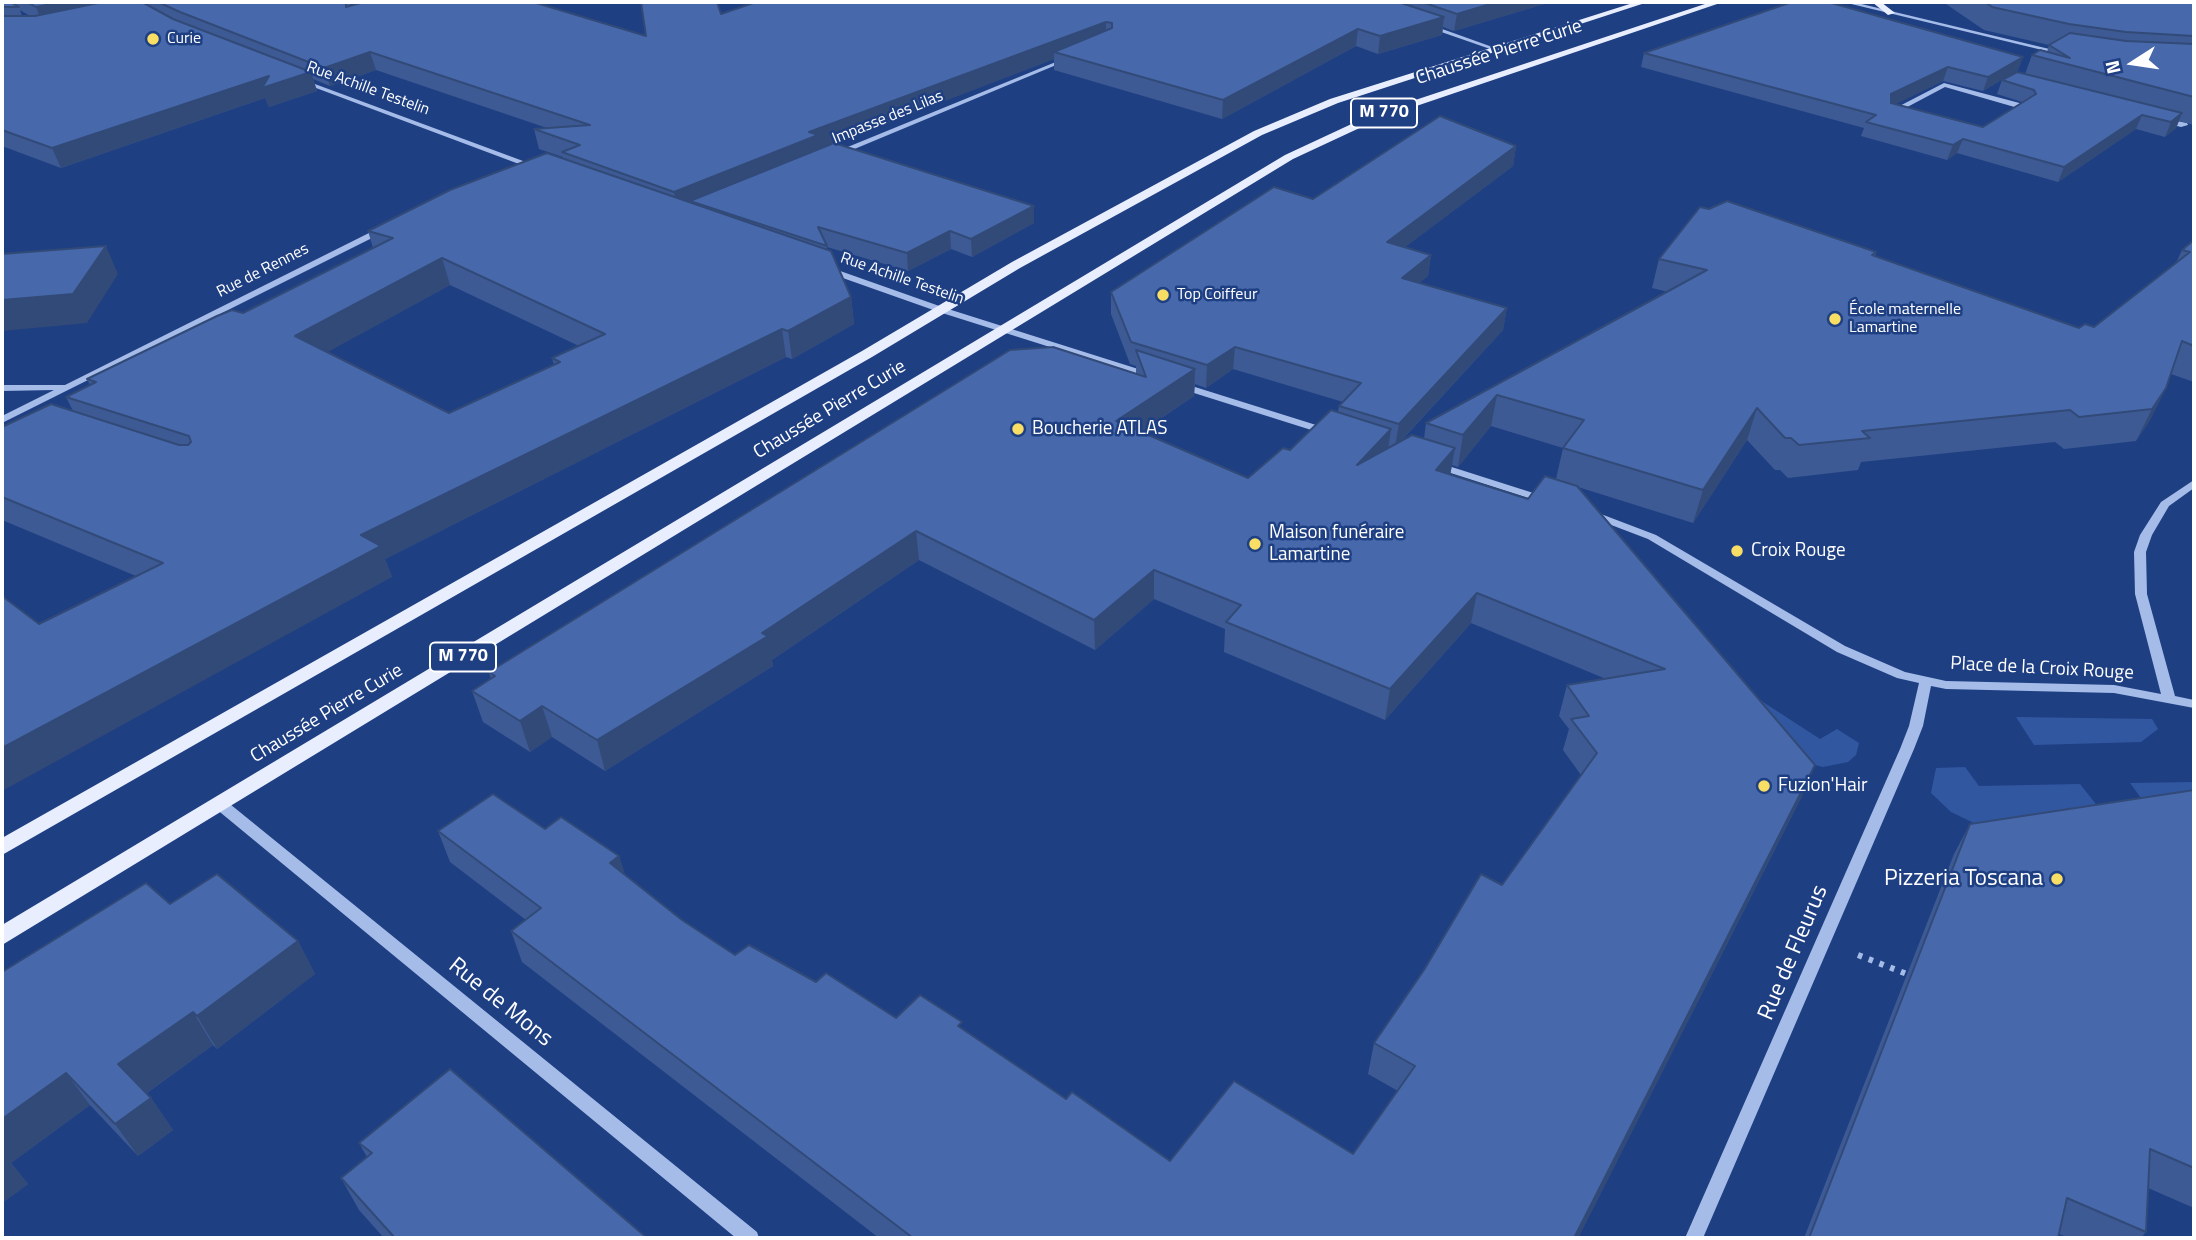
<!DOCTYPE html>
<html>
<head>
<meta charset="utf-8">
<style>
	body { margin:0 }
	#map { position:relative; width:2196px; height:1240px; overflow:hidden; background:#1f3f83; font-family:"Titillium Web",sans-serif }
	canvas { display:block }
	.frame { position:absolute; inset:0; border:4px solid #fff; pointer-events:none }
	.north { position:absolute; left:2098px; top:28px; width:70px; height:70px; -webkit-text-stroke:5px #1f3f83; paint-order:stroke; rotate:258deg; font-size:19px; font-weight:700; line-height:28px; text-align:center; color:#fff }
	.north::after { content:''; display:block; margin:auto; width:24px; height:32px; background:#fff; clip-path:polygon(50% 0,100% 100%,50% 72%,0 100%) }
</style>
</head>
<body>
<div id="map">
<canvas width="2196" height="1240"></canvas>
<div class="frame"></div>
<div class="north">N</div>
</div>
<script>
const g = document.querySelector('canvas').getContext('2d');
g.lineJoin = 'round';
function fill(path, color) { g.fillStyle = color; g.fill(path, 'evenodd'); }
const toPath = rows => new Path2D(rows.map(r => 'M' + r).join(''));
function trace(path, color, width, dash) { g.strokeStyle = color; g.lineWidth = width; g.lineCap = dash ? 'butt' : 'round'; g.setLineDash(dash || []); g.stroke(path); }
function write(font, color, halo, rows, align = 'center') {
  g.font = font + ' "Titillium Web",sans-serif'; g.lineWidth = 5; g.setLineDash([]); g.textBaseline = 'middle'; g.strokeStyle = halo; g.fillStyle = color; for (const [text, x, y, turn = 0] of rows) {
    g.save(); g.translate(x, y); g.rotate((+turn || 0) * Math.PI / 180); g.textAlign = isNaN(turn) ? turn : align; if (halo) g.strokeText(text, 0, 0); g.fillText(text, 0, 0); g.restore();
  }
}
const green = toPath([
	[1743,689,1820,739,1837,729,1859,743,1856,755,1848,762,1823,767,1800,761],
	[2016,717,2152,719,2158,729,2141,742,2034,745],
	[1965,767,1979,786,2080,784,2099,808,1976,824,1951,812,1931,793,1936,768],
	[2194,782,2194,794,2144,802,2130,783]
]);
const path = toPath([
	[1858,955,1912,976]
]);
const minor = toPath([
	[1843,2,1853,2,2066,53,2063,55,1843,2],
	[1427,25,1431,25,1498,49,1493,50,1427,27,1427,25],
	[1068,57,1073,58,840,155,833,153,1068,57],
	[300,80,304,80,542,168,535,170,300,82,300,80],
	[1944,83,2027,105,2028,107,1973,139,1886,113,1944,83],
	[1945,87,2018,108,1972,134,1896,113,1945,87],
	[2161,118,2187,123,2188,125,2181,127,2161,122,2161,118],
	[383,226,387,229,386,231,2,423,2,416,54,390,2,391,2,385,65,385,383,226],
	[826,266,945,308,1154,374,1156,376,1154,378,1148,378,939,312,823,271,822,269,826,266],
	[1179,382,1332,430,1333,432,1332,434,1324,434,1175,387,1175,383,1179,382],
	[1436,462,1549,498,1551,500,1545,503,1541,502,1432,467,1431,465,1432,463,1436,462],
	[2194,480,2194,488,2169,506,2152,535,2146,552,2147,594,2175,696,2194,700,2194,708,2114,693,1946,689,1931,686,1923,726,1914,749,1703,1238,1685,1238,1900,749,1909,726,1919,683,1897,678,1837,652,1648,539,1585,515,1583,513,1585,511,1593,511,1656,535,1845,646,1905,672,1946,681,2114,685,2161,694,2135,594,2134,552,2140,535,2161,502,2194,480],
	[220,799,225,800,757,1232,759,1238,736,1238,215,808,213,804,215,800,220,799]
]);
const major = toPath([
	[1636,2,1648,2,1338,103,1262,135,1020,268,872,357,2,855,2,838,862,351,1012,262,1254,131,1330,99,1636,2],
	[1711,2,1723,2,1381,118,1293,159,2,945,2,925,1285,155,1373,114,1711,2],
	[1872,2,1881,2,1895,13,1888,15,1872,2]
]);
const wall = toPath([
	[2,2,350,2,350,6,646,36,721,14,756,2,1551,2,1454,31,1443,27,1442,35,1378,54,1356,46,1222,119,1054,70,1054,59,834,143,1034,223,972,257,951,249,908,271,827,247,827,250,851,297,854,324,792,359,786,357,385,559,392,577,39,624,136,576,2,520,2,427,73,411,66,397,90,385,87,379,243,313,373,248,368,231,563,159,563,157,539,149,534,129,547,128,376,70,330,86,313,79,317,91,269,107,265,98,61,168,2,146],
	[20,10,30,16,22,16],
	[450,285,579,346,552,358,554,365,449,413,327,352],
	[1943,2,2194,2,2194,125,2179,121,2176,128,2165,137,2136,129,2058,182,1957,153,1947,160,1861,136,1864,128,1641,67,1644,53,2023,57,2018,70,1983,91,1943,81,1895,104,1983,127,2022,102,1997,94,2002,80,2025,74,2032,55,2047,52,2049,45,1984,30],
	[1516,146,1513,166,1405,247,1431,255,1428,276,1419,283,1507,308,1503,330,1402,440,1424,439,1426,423,1668,292,1652,288,1659,259,1876,252,1875,256,2079,328,2094,327,2176,263,2182,250,2194,240,2194,382,2171,374,2166,388,2150,420,2136,441,2064,449,2055,442,1861,462,1858,470,1788,478,1780,470,1775,470,1747,440,1693,523,1578,487,1815,765,1802,796,1578,1238,879,1238,522,962,511,931,526,920,450,862,438,831,545,829,619,856,625,875,682,920,735,955,816,982,896,1018,963,1030,1066,1099,1170,1161,1353,1154,1398,1091,1368,1074,1374,1043,1502,885,1581,775,1563,750,1569,729,1559,716,1567,685,1606,679,1471,623,1385,720,1224,652,1225,629,1154,599,1095,650,919,560,772,660,773,666,605,771,552,737,530,752,483,722,472,691,491,679,489,672,1136,373,1136,366,1130,364,1111,314,1111,292,1313,199],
	[1233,369,1343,402,1339,406,1338,412,1290,450,1248,478,1141,432,1194,396,1195,384,1206,388],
	[1491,426,1563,448,1556,479,1528,499,1450,475,1452,465,1458,467],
	[2194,790,2194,1208,2148,1188,2146,1232,2141,1238,2069,1238,2059,1234,2058,1238,1804,1238,1954,854,1970,824],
	[170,904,298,941,315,974,217,1049,213,1045,147,1093,151,1098,173,1130,138,1156,90,1105,11,1163,28,1184,2,1203,2,972],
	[359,1143,647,1238,384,1238,359,1210,341,1178,367,1157]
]);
const shadedWall = toPath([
	[61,2,127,2,43,24,36,7],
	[1497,2,1551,2,1454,31,1457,14],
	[1444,17,1442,35,1378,54,1380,36],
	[1106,22,1106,39,1054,52,1054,59,820,149,690,201,691,207,678,212,674,192,809,132],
	[1358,29,1356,46,1222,119,1223,100],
	[370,52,376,70,330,86,324,68],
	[2023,57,2018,70,1983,91,1988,77],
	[1948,67,1943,81,1886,109,1891,94],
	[311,72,317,91,269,107,265,98,61,168,52,148,269,76],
	[2182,113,2176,128,2165,137,2171,122],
	[2142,115,2136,129,2058,182,2064,167],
	[1963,139,1957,153,1947,160,1953,145],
	[1516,146,1513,166,1384,263,1387,242],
	[1034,206,1034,223,972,257,971,239],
	[950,231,951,249,908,271,907,253],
	[106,246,118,274,87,323,2,331,2,300],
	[1431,255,1428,276,1399,299,1402,278],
	[442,258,450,285,306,364,295,336],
	[851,297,854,324,792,359,788,331],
	[1507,308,1503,330,1395,447,1399,424],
	[782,329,786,357,385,559,392,577,2,791,2,748,361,535],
	[1235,347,1233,369,1206,388,1207,365],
	[1195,369,1194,396,1115,449,1116,421],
	[2166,388,2150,420,2136,441,2152,409],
	[1497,395,1491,426,1458,467,1463,435],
	[1757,408,1747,440,1693,523,1703,490],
	[1391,429,1387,457,1357,465],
	[1455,448,1450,476,1436,470],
	[916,531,919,560,772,660,773,666,605,771,597,740],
	[1154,570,1154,599,1095,650,1094,620],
	[1477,593,1471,623,1385,720,1390,689],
	[542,706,552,737,530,752,520,721],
	[1815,765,1802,796,1578,1238,1574,1238],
	[619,856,629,887,610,863],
	[298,941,315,974,217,1049,197,1016],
	[193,1012,213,1045,141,1097,118,1064],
	[66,1073,90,1105,11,1163,28,1184,2,1203,2,1119],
	[151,1098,173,1130,138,1156,115,1124]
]);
const building = toPath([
	[2,2,10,2,19,7,2,7,2,2],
	[27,2,61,2,36,7,27,2],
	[103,2,142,2,173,19,311,72,262,88,269,76,52,148,2,130,2,16,35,16,103,2],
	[158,2,346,2,346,7,364,2,533,2,646,36,641,2,717,2,721,14,756,2,1398,2,1444,17,1380,36,1358,29,1223,100,1054,52,1112,28,1112,23,1106,22,809,132,818,135,674,192,562,152,580,145,534,129,590,125,370,52,324,68,180,12,158,2],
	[1422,2,1497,2,1457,14,1422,2],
	[1792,2,1828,2,2023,57,1988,77,1948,67,1891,94,1891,103,1983,127,2036,94,2034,90,2002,80,2017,72,2182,113,2171,122,2142,115,2064,167,1963,139,1953,145,1866,122,1876,115,1644,53,1792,2],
	[1985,2,2194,2,2194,36,2126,32,2069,24,1992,7,1985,2],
	[2070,33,2126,41,2194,44,2194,97,2032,55,2040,50,2070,58,2049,45,2070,33],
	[1440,116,1516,146,1387,242,1431,255,1402,278,1507,308,1399,424,1339,406,1361,383,1235,347,1207,365,1131,342,1111,292,1274,187,1313,199,1440,116],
	[834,143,1034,206,971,239,950,231,907,253,818,227,827,246,690,201,834,143],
	[547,153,831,251,851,297,788,331,782,329,361,535,381,546,2,748,2,596,39,624,163,563,2,497,2,427,51,404,179,445,188,445,191,442,189,436,66,397,96,382,87,379,217,316,232,310,243,313,393,238,368,231,450,190,547,153],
	[442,258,605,334,552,358,560,362,449,413,295,336,442,258],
	[1727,201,1876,252,1872,255,2079,328,2085,324,2094,327,2190,252,2182,250,2194,240,2194,346,2182,341,2166,388,2152,409,2079,417,2070,410,1862,431,1870,438,1799,445,1791,438,1785,438,1757,408,1703,490,1563,448,1584,420,1497,395,1463,435,1426,423,1707,270,1659,259,1700,207,1709,209,1727,201],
	[106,246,73,294,2,300,2,254,106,246],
	[1053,347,1146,377,1136,350,1195,369,1116,421,1248,478,1283,448,1290,450,1331,410,1391,429,1357,465,1412,435,1455,448,1436,470,1528,499,1545,476,1577,486,1815,765,1574,1238,913,1238,511,931,541,908,438,831,493,794,545,829,561,817,619,856,610,863,682,920,735,955,749,945,816,982,826,973,896,1018,920,995,962,1022,958,1026,1066,1099,1072,1092,1170,1161,1234,1081,1353,1154,1415,1066,1374,1043,1424,970,1481,874,1502,885,1597,753,1571,719,1589,716,1567,685,1665,669,1477,593,1390,689,1226,622,1241,605,1154,570,1094,620,916,531,762,633,768,636,597,740,542,706,520,721,472,691,495,676,489,672,1010,350,1053,347],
	[2194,790,2194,1168,2150,1149,2146,1232,2067,1198,2058,1238,1809,1238,1970,824,2194,790],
	[217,874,298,941,197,1016,193,1012,118,1064,151,1098,115,1124,66,1073,2,1119,2,972,146,883,170,904,217,874],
	[450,1069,647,1238,395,1238,341,1178,372,1153,359,1143,450,1069]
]);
const markers = [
	[153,39,7,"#f8de65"],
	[1163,295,7,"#f8de65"],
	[1835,319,7,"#f8de65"],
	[1018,429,7,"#f8de65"],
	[1255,544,7,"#f8de65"],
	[1737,551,7,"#f8de65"],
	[1764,786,7,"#f8de65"],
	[2057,879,7,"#f8de65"]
];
const farPoinames = [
	["Curie",167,39],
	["Top Coiffeur",1177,295],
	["École maternelle",1849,310],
	["Lamartine",1849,328]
];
const farStreetnames = [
	["Rue Achille Testelin",368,89,20],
	["Impasse des Lilas",888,118,-22],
	["Rue de Rennes",263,271,-27],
	["Rue Achille Testelin",902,279,19]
];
const shields = [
	[1384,113,66],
	[463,657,66]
];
const shieldNames = [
	["M 770",1384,113],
	["M 770",463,657]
];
const streetNames = [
	["Chaussée Pierre Curie",1499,53,-18],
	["Chaussée Pierre Curie",830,410,-31],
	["Place de la Croix Rouge",2042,669,3],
	["Chaussée Pierre Curie",327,714,-31]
];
const poiNames = [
	["Boucherie ATLAS",1032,429],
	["Maison funéraire",1269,533],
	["Lamartine",1269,555],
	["Croix Rouge",1751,551],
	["Fuzion'Hair",1778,786]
];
const nearPoinames = [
	["Pizzeria Toscana",2043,879]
];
const nearStreetnames = [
	["Rue de Fleurus",1794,953,-67],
	["Rue de Mons",500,1003,39]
];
fill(green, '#3257a1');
trace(path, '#a5bce9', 6, [4.5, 7]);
fill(minor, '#a5bce9');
fill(major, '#e8eefe');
fill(wall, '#3d5a94');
fill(shadedWall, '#324a78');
fill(building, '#4769ac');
trace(building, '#324a78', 2);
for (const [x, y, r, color] of markers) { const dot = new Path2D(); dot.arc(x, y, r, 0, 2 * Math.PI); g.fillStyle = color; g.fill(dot); trace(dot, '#1f3f83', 2.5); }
write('16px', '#fff', '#1f3f83', farPoinames, 'left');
write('16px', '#fff', '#1f3f83', farStreetnames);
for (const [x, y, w] of shields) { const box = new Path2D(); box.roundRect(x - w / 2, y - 14.5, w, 29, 5); g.fillStyle = '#1f3f83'; g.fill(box); trace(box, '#fff', 2); }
write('bold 18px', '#fff', null, shieldNames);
write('19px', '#fff', '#1f3f83', streetNames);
write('19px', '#fff', '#1f3f83', poiNames, 'left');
write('23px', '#fff', '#1f3f83', nearPoinames, 'right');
write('23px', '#fff', '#1f3f83', nearStreetnames);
</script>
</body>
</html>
